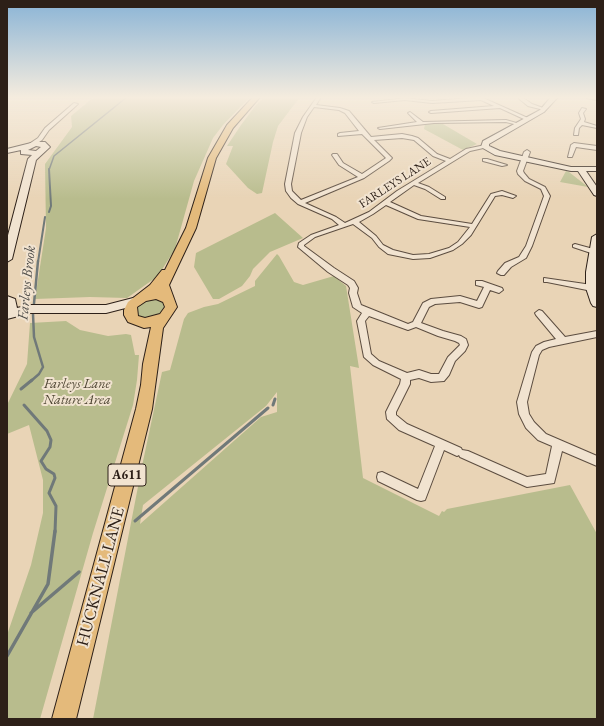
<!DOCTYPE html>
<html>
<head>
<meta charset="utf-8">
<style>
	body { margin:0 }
	#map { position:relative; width:604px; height:726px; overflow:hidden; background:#e9d4b6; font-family:"EB Garamond",serif }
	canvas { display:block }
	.frame { position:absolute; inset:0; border:8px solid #2d2018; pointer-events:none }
</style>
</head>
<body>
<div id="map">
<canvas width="604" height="726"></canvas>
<div class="frame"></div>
</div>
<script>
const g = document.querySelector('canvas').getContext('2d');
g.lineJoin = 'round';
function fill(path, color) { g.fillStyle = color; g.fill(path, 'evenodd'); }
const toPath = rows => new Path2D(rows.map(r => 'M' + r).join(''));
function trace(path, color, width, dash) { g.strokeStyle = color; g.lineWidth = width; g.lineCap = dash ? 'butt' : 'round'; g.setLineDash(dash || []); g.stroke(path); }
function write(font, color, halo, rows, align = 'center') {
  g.font = font + ' "EB Garamond",serif'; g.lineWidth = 4; g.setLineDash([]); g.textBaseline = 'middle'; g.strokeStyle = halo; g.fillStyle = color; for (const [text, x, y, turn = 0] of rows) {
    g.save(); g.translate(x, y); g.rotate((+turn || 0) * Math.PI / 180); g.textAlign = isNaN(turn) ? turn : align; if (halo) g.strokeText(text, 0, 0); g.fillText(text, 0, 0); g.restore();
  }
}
const green = toPath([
	[94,97,250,97,223,125,213,138,194,181,175,249,158,276,127,298,90,297,35,299,46,228,45,164,72,127,71,116],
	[265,97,300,97,278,126,273,142,262,193,257,194,248,188,226,164,233,146,227,146,241,125,256,105],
	[433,123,443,124,477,144,463,150,424,129,425,124],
	[566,171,569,172,588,187,560,182],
	[275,213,303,238,270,252,253,269,250,276,242,286,219,299,213,299,194,267,196,253],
	[277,254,279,256,294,282,303,285,334,276,346,286,359,368,350,366,363,478,439,516,442,511,444,512,447,509,570,485,597,534,597,719,93,719,142,466,162,372,170,370,184,319,188,313,204,307,218,304,255,286,255,281],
	[277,392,277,412,261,417,140,524,143,505,266,406],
	[159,298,167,306,157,318,138,318,134,309,141,301],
	[66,321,80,330,108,336,126,334,131,335,135,355,139,355,137,380,133,405,93,533,40,719,7,719,7,635,31,565,43,513,43,480,29,425,7,434,7,405,27,364,30,323]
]);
const streamFar4 = toPath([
	[49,170,54,156,127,97]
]);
const streamFar3 = toPath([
	[49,212,51,206,49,169],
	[38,262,45,217]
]);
const streamFar2 = toPath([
	[31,381,39,374,43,367,34,337,33,314,38,261]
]);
const streamFar1 = toPath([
	[21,389,32,380],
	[24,405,47,431,51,440,50,447,41,461,46,469,54,474,55,478,49,493,56,506,55,532],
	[273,405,275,399],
	[135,521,268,408]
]);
const stream = toPath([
	[31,613,79,572],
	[7,656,48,584,55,531]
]);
const street = toPath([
	[317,97,321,97,316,105,340,108,349,111,371,137,402,134,412,136,418,138,437,154,450,159,466,149,485,145,488,147,470,151,418,183,429,187,445,197,445,199,441,199,425,189,414,185,390,202,421,216,472,224,491,194,502,191,516,196,513,198,502,195,495,196,471,235,462,244,453,250,430,258,413,259,388,254,379,247,372,238,353,224,315,237,304,245,304,246,334,268,354,281,358,288,357,293,361,305,408,324,413,322,423,303,431,299,460,296,477,301,484,287,476,285,476,281,482,281,502,288,503,290,499,293,490,290,482,307,479,308,460,302,435,304,429,307,421,323,443,331,461,336,466,339,468,345,465,351,455,361,449,375,444,381,431,382,419,378,410,380,410,384,396,412,396,415,407,424,461,448,462,450,468,451,527,477,546,474,552,446,538,440,526,428,519,414,517,402,532,352,536,346,544,342,556,339,536,315,535,313,539,310,542,311,565,337,597,331,597,337,549,347,542,350,539,355,527,402,529,414,534,422,546,434,597,456,597,466,562,451,554,483,527,487,460,457,459,455,457,456,444,450,425,500,421,501,417,500,378,481,377,477,378,473,382,472,418,489,435,446,399,430,387,419,386,412,400,384,401,379,373,365,364,357,357,321,362,313,353,307,349,293,350,288,348,285,328,272,298,247,299,243,311,235,339,225,332,219,298,204,291,198,286,191,285,184,295,133,303,117,317,97],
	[314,107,339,110,345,113,359,131,340,133,338,134,338,136,362,134,386,158,362,174,343,163,337,154,333,154,332,155,339,165,358,177,301,200,292,191,291,184,301,133,307,117,314,107],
	[402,138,414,140,433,156,446,161,397,191,369,212,345,223,336,217,305,203,364,178,389,161,392,158,374,140,402,138],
	[386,205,418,219,470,227,458,242,449,248,429,254,413,255,393,250,383,245,376,236,359,222,373,214,386,205],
	[369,316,408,330,416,327,438,336,455,341,459,343,460,345,448,357,439,374,431,374,419,370,407,373,379,361,371,354,365,321,369,316],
	[481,97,530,119,526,120,500,108,431,113,429,112,431,111,494,106,481,100,432,103,405,100,374,103,372,102,405,98,432,101,481,97],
	[517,97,522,97,532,104,546,109,544,110,528,106,517,97],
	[587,97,597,98,597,100,587,98,587,97],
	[74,103,78,104,49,130,42,140,33,146,29,146,29,144,38,138,45,128,74,103],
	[582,108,586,109,583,113,585,119,584,122,597,126,597,128,582,125,579,128,578,135,574,135,575,128,581,119,579,113,582,108],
	[410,112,423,122,506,120,520,124,518,125,506,122,434,123,380,129,378,128,417,122,408,113,410,112],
	[574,143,597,146,597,150,576,147,572,157,568,157,571,145,574,143],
	[527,150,530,152,523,171,524,173,529,179,545,187,550,196,532,246,526,258,511,267,504,275,501,275,497,273,498,271,505,263,519,257,526,246,544,196,541,189,525,181,518,174,517,171,524,152,527,150],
	[483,159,487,159,507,165,502,166,483,161,483,159],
	[575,244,597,250,597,253,594,254,573,247,573,245,575,244],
	[544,278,592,285,596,288,592,291,547,282,544,282,544,278]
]);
const secondary = toPath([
	[551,97,558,97,544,112,489,144,489,146,500,151,571,167,597,167,597,171,586,171,597,187,597,196,594,195,578,171,571,171,495,155,481,147,483,141,540,110,551,97],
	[35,142,45,142,50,147,36,160,12,259,7,262,7,239,28,159,32,155,21,154,21,150,7,153,7,149,35,142],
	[36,146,41,147,36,151,28,150,36,146],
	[597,234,596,272,597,307,593,306,591,303,586,288,586,272,592,237,597,234],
	[7,296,15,299,17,308,30,305,106,305,137,297,141,298,143,301,141,304,106,313,30,313,7,319,7,296]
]);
const primary = toPath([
	[253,97,260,97,233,128,216,158,196,228,169,285,177,307,163,328,152,409,76,719,52,719,136,409,141,385,143,364,151,327,144,328,128,322,124,315,124,310,128,302,150,285,162,270,165,270,186,228,208,158,227,125,253,97],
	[156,299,163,302,165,307,160,314,145,318,138,316,137,307,146,301,156,299]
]);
const farStreetnames = [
	["FARLEYS LANE",395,183,-33]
];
const shields = [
	[127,475,38]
];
const shieldNames = [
	["A611",127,475]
];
const parkNames = [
	["Farleys Lane",77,384],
	["Nature Area",77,400]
];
const waterNames = [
	["Farleys Brook",27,283,-84]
];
const nearStreetnames = [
	["HUCKNALL LANE",101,577,-75]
];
fill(green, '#b8bc8d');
trace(streamFar4, '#707979', 1.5);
trace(streamFar3, '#707979', 2);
trace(streamFar2, '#707979', 2.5);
trace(streamFar1, '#707979', 3);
trace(stream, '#707979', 3.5);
trace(street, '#5c4d40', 2);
trace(secondary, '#2d2018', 2);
trace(primary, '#2d2018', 2);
fill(street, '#f1e3d0');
fill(secondary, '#f1e3d0');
fill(primary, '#e4ba7b');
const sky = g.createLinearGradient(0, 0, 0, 199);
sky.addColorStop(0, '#8ab4d6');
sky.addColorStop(0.49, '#f5ecde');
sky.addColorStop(1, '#f5ecde00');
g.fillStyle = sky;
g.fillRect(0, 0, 604, 199);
write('12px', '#2d2018', '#f1e3d0', farStreetnames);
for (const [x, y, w] of shields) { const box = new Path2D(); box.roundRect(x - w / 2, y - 11, w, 22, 3); g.fillStyle = '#f1e3d0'; g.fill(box); trace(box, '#2d2018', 1); }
write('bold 13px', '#2d2018', null, shieldNames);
write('italic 14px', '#504735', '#f1e3d0', parkNames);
write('italic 15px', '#4f4d49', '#f1e3d0', waterNames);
write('17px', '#2d2018', '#f1e3d0', nearStreetnames);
</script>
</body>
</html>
